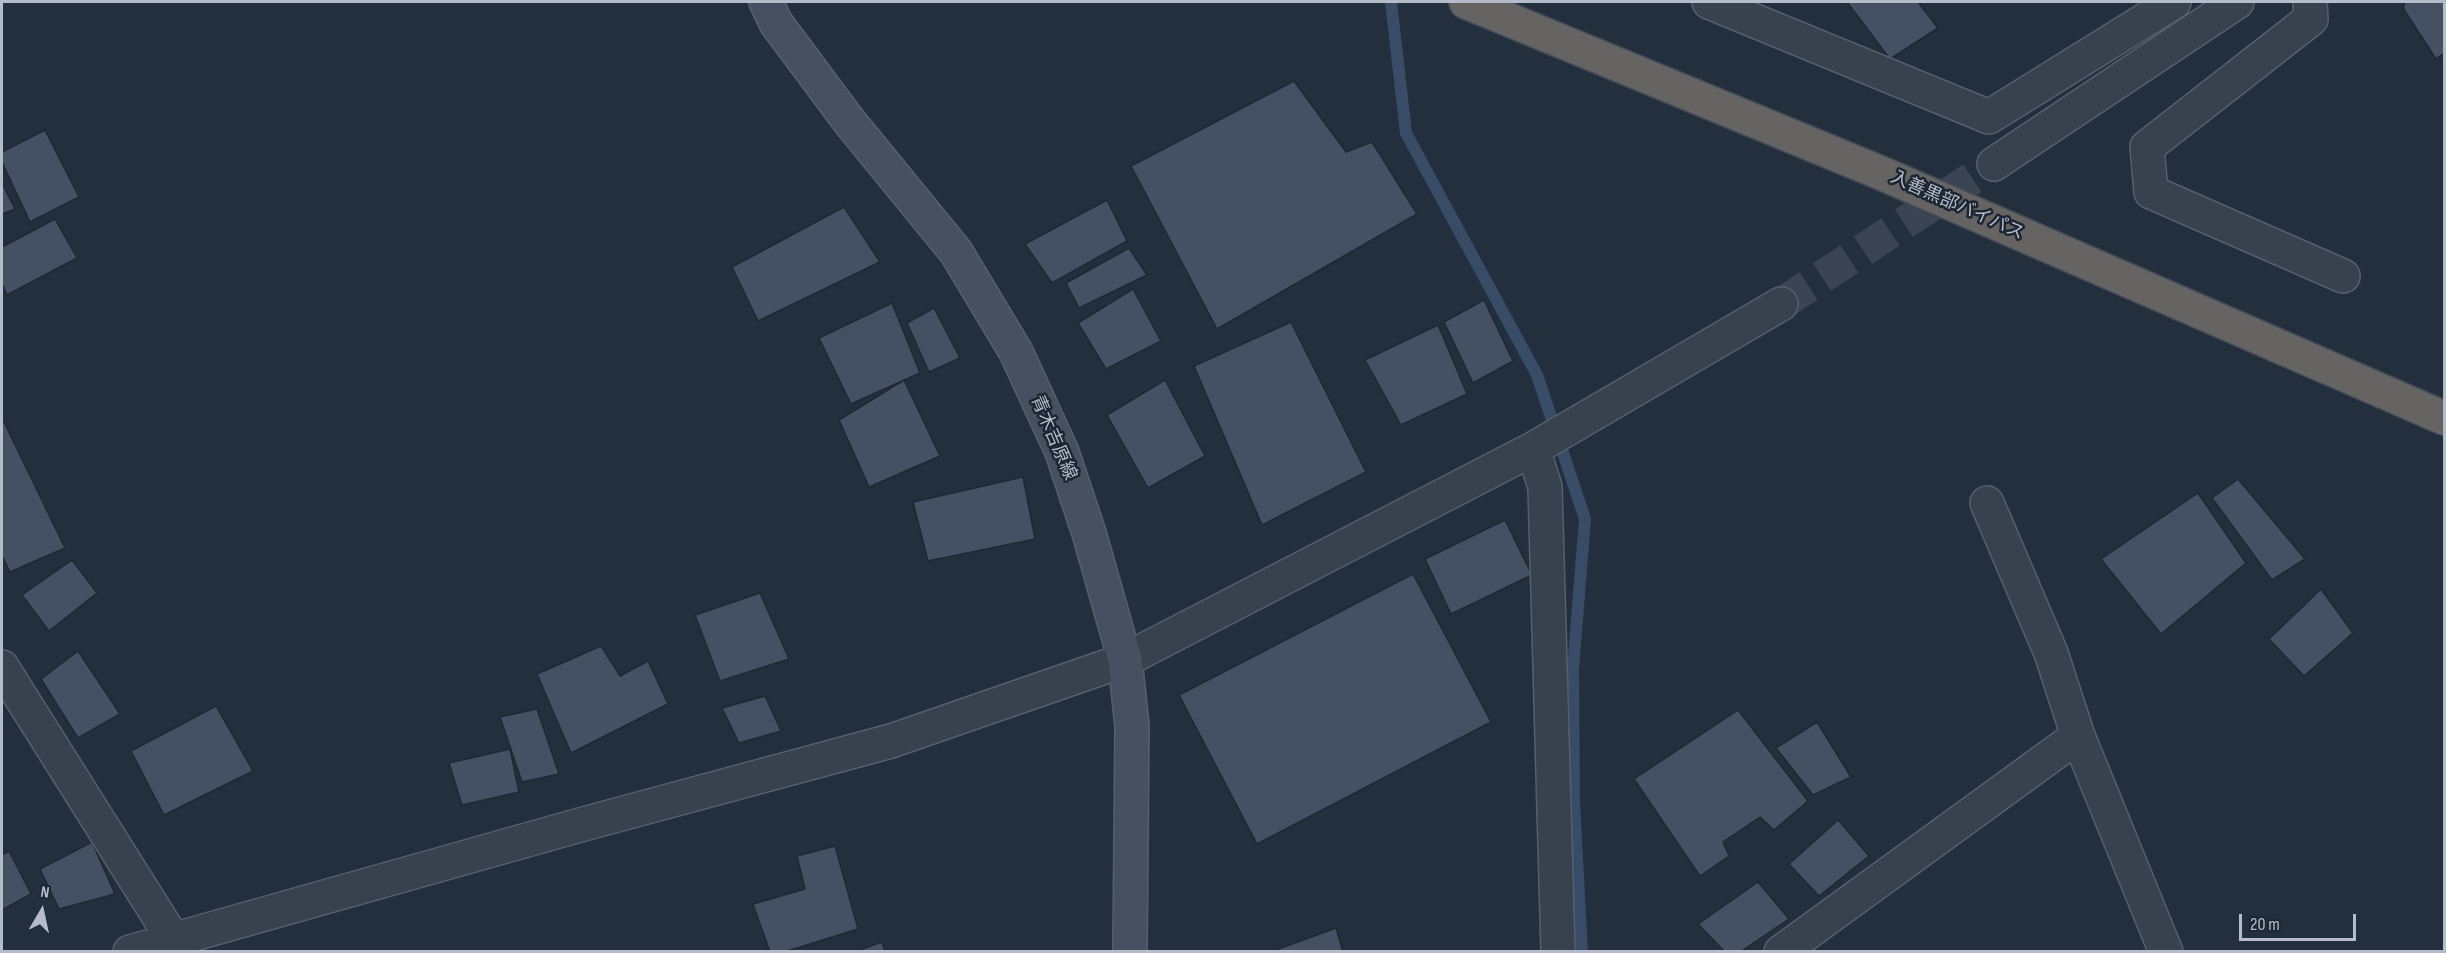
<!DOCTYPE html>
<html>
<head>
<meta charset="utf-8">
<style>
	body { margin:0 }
	#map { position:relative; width:2446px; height:953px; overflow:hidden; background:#242f3e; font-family:"Sofia Sans Condensed",sans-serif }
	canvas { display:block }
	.frame { position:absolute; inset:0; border:3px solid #b4bcc9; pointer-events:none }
	.north { position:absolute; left:12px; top:881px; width:60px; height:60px; -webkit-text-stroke:4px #1d2633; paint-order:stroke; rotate:9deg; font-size:16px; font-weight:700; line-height:24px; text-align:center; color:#b4bcc9 }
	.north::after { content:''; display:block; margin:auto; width:21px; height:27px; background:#b4bcc9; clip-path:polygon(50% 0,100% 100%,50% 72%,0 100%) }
	.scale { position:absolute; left:2239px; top:914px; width:117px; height:27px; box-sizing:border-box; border:3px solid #b4bcc9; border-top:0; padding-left:8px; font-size:18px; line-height:21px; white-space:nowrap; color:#b4bcc9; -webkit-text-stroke:4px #1d2633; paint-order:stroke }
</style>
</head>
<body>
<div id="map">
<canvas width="2446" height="953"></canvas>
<div class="frame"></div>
<div class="north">N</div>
<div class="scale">20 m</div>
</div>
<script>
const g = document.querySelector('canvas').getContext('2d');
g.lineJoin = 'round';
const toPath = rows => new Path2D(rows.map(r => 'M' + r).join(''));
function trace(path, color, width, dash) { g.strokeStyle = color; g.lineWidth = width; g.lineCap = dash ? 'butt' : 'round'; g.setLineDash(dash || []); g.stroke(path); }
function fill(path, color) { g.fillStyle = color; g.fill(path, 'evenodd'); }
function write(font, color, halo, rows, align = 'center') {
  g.font = font + ' "Sofia Sans Condensed","Noto Sans JP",sans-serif'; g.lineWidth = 5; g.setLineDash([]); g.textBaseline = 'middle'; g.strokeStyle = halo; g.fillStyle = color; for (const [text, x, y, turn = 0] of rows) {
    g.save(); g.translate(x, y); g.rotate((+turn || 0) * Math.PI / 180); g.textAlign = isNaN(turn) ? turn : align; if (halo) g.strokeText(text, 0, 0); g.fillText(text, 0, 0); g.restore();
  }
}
const stream = toPath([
	[1391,2,1406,133,1537,375,1585,519,1573,669,1574,801,1582,952]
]);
const building = toPath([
	[1847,2,1918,2,1938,28,1890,59,1847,2],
	[2405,2,2444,2,2444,53,2436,59,2403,8,2405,2],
	[1294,81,1346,152,1372,142,1417,214,1217,329,1131,166,1294,81],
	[45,130,79,197,30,222,2,162,2,152,45,130],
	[2,183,15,209,2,214,2,183],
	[1107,200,1127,241,1052,283,1025,244,1107,200],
	[844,207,880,262,758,321,732,267,844,207],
	[55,219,77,258,7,295,2,284,2,247,55,219],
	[1129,248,1147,275,1079,308,1066,283,1129,248],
	[1133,289,1161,341,1106,369,1078,323,1133,289],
	[1484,300,1513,361,1473,383,1444,322,1484,300],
	[892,303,920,373,851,404,819,338,892,303],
	[934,308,960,358,929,372,907,323,934,308],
	[1291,322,1366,472,1262,525,1194,366,1291,322],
	[1438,325,1467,394,1401,425,1365,360,1438,325],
	[904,380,940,456,869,487,839,420,904,380],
	[1165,380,1205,456,1148,488,1107,415,1165,380],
	[2,418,65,548,10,572,2,556,2,418],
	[1023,477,1035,539,928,561,913,502,1023,477],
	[2238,479,2305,559,2272,580,2212,498,2238,479],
	[2198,493,2246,563,2161,634,2101,559,2198,493],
	[1505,520,1532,575,1451,614,1425,559,1505,520],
	[72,560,97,593,49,631,22,595,72,560],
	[1413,574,1491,722,1257,844,1179,695,1413,574],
	[2321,589,2353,633,2304,676,2269,639,2321,589],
	[760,593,789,659,720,681,695,615,760,593],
	[601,646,620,676,648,661,668,704,571,753,537,674,601,646],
	[78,651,120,714,78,738,41,679,78,651],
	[765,696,781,731,739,743,722,708,765,696],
	[216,706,253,771,164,815,131,751,216,706],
	[537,709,559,774,522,782,500,717,537,709],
	[1738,710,1808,801,1774,830,1760,817,1723,842,1729,856,1700,876,1634,779,1738,710],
	[1817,722,1851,777,1813,795,1776,748,1817,722],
	[510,749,519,792,462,805,449,763,510,749],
	[1838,820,1869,856,1819,896,1789,864,1838,820],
	[92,842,115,894,59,909,40,869,92,842],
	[835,846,858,929,784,952,770,952,753,904,805,889,797,856,835,846],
	[9,851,31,894,2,910,2,855,9,851],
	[1758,882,1789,919,1740,952,1725,952,1698,924,1758,882],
	[1336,928,1343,952,1270,952,1336,928],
	[882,942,885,952,854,952,882,942]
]);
const tertiaryTunnel = toPath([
	[1781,304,1994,164]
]);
const minor = toPath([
	[1709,2,1989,117,2174,2],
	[2310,2,2311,19,2147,147,2151,192,2343,276],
	[1533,449,1545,487,1558,952],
	[1987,503,2051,653,2078,736,2166,952],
	[2,667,173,939],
	[1781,952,2078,736]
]);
const tertiary = toPath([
	[1994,164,2237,2],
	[130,952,580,825,891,741,1125,660,1533,449,1781,304]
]);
const secondary = toPath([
	[766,2,776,23,849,121,956,252,1016,352,1062,452,1089,533,1125,660,1132,726,1130,952]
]);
const trunk = toPath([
	[1466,2,1881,173,2444,418]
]);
const streetNames = [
	["入善黒部バイパス",1957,206,24],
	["青木吉原線",1053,438,67]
];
trace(stream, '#394c67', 12);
fill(building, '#455162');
trace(building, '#1f2835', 1.5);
trace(tertiaryTunnel, '#3a4453', 33, [33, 16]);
trace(minor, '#565f6c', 36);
trace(tertiary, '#565f6c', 36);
trace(secondary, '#565f6c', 36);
trace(trunk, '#434c59', 36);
trace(minor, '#38414e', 33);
trace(tertiary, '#38414e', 33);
trace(secondary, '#465061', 33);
trace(trunk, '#656462', 33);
write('18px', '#b4bcc9', '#1d2633', streetNames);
</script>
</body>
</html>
